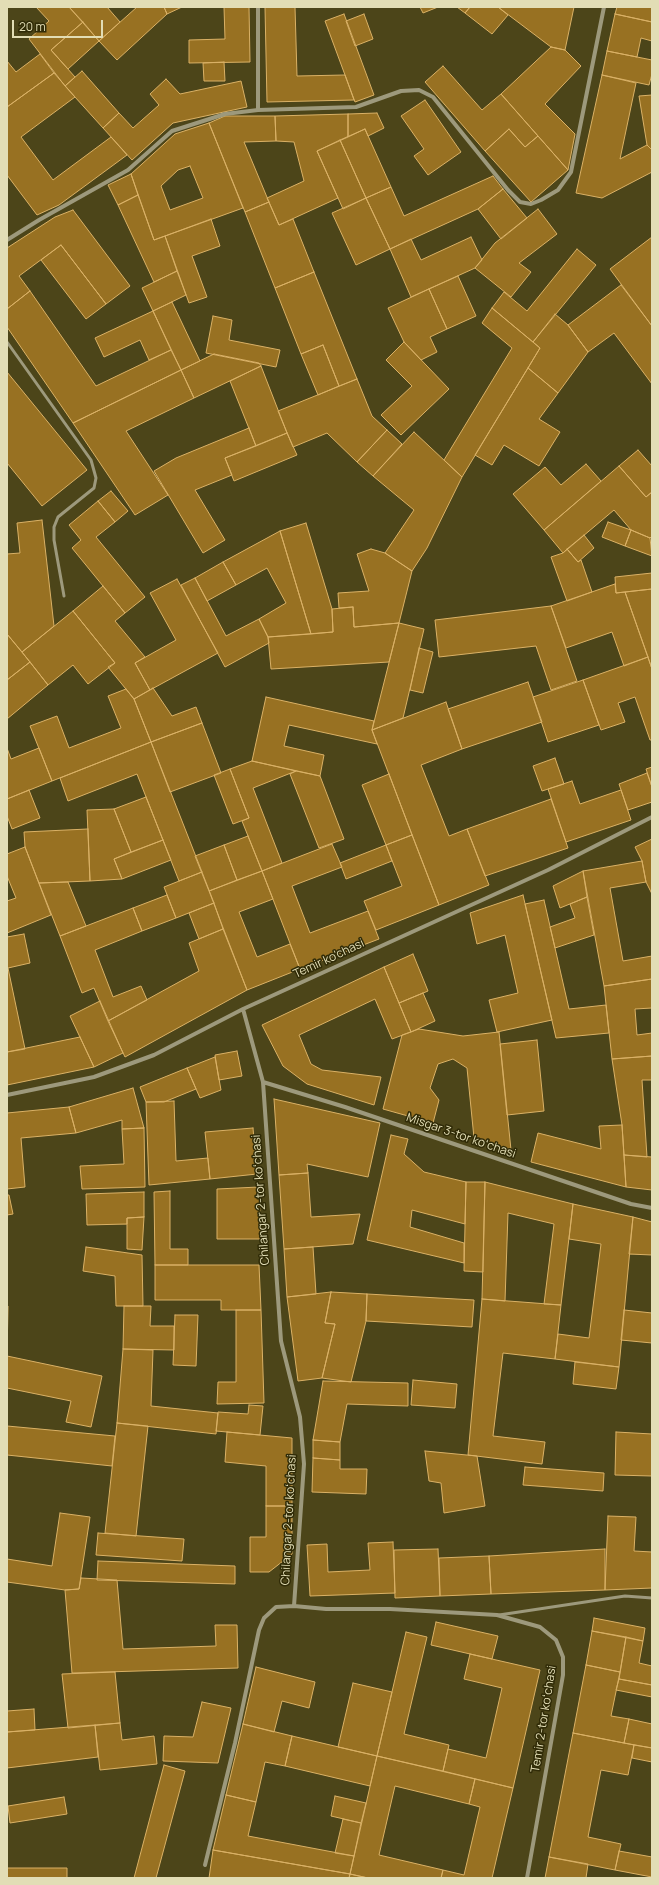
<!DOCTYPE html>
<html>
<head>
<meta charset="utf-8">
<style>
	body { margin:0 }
	#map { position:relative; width:659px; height:1885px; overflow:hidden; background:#4c4519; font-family:Manrope,sans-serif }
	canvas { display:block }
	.frame { position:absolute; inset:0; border:8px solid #e2ddb5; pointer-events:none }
	.scale { position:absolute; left:12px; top:20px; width:91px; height:18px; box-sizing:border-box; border:2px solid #e2ddb5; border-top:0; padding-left:5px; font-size:12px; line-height:14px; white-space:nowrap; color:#e2ddb5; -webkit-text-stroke:3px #302b07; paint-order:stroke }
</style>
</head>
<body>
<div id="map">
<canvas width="659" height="1885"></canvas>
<div class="frame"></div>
<div class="scale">20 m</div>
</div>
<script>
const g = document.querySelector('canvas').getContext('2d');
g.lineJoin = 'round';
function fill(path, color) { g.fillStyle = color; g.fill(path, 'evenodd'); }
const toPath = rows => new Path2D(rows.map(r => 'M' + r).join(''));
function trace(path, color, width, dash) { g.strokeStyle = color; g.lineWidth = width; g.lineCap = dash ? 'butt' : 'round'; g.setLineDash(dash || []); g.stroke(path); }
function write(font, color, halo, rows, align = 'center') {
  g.font = font + ' Manrope,sans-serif'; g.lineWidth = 3; g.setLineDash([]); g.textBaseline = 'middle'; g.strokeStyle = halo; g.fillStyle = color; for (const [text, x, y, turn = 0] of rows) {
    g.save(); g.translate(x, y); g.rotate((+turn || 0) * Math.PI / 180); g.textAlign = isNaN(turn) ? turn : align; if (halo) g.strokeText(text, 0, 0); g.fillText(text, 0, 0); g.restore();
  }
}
const building = toPath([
	[36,7,69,7,83,22,51,50,75,77,65,86,29,39,49,21,36,7],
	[69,7,107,7,120,22,99,41,69,7],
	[137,7,164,7,167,14,117,60,99,41,137,7],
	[164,7,182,7,167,14,164,7],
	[224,7,249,7,250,62,189,63,189,40,225,39,224,7],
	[265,7,295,7,297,76,345,75,354,100,267,102,265,7],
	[420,7,438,7,423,13,420,7],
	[457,7,470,7,465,13,457,7],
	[470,7,498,7,508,15,492,34,465,13,470,7],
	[498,7,574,7,565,50,551,47,498,7],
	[617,7,652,7,652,22,615,14,617,7],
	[344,14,374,95,355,102,325,21,344,14],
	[364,14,373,39,355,46,346,21,364,14],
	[615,14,652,22,652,41,641,38,637,57,607,51,615,14],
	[83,22,99,41,68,69,51,50,83,22],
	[551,47,565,50,581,66,545,104,575,134,568,170,501,94,551,47],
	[607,51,652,60,652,74,649,85,602,75,607,51],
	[40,54,54,73,7,107,7,61,16,72,40,54],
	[224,62,225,81,204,81,203,63,224,62],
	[443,66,482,110,501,94,538,136,525,147,509,129,485,151,425,82,443,66],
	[82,71,119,113,103,128,65,86,82,71],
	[54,73,75,97,21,137,53,180,111,137,127,155,59,205,37,215,7,175,7,107,54,73],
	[602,75,636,83,620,159,647,145,652,150,652,172,602,198,576,193,602,75],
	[166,79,180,94,241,81,247,107,173,123,132,160,103,128,119,113,133,128,159,105,150,94,166,79],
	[652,95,652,150,647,145,639,96,652,95],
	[425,100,461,152,428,175,414,156,424,149,401,116,425,100],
	[377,113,384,128,368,136,365,129,348,137,348,114,377,113],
	[348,114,348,137,317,151,338,198,279,225,267,198,304,181,294,142,276,141,275,116,348,114],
	[225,116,275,116,276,141,244,142,269,202,245,212,209,123,225,116],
	[209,123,243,208,154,240,131,174,175,134,209,123],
	[190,166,203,198,170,210,161,186,178,170,190,166],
	[365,129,391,187,366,198,340,140,365,129],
	[509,129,525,147,538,136,568,170,531,202,485,151,509,129],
	[340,140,366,198,343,209,317,151,340,140],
	[131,174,138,195,118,205,108,185,131,174],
	[493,176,503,189,478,209,390,249,366,198,391,187,404,216,493,176],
	[503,189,527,218,501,239,478,209,503,189],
	[138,195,154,240,165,236,177,271,154,282,118,205,138,195],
	[366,198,390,249,356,265,332,213,366,198],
	[269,202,279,225,293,219,314,272,275,288,245,212,269,202],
	[538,209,557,234,519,263,531,272,511,297,475,268,495,243,538,209],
	[73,210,130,286,106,304,61,245,19,276,30,291,7,309,7,248,55,217,73,210],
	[211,219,220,246,192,256,207,297,189,303,165,236,211,219],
	[471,237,482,260,475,268,411,297,390,249,411,239,421,260,471,237],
	[652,237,652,326,610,269,652,237],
	[61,245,106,304,86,319,41,260,61,245],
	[577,249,596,265,533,342,492,308,504,292,527,311,577,249],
	[177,271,186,295,153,311,142,288,177,271],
	[314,272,357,379,339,386,323,345,301,354,275,288,314,272],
	[458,276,476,316,447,329,429,289,458,276],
	[621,285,652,326,652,384,614,333,588,352,568,325,621,285],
	[429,289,447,329,430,337,437,352,421,360,404,342,388,308,429,289],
	[30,291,96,386,171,350,181,370,73,423,7,327,7,309,30,291],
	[172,302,200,361,181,370,153,311,172,302],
	[492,308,540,348,462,477,444,460,512,348,482,323,492,308],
	[153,311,171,350,149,360,140,340,104,357,95,338,153,311],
	[555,314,568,325,588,352,558,393,528,368,540,348,533,342,555,314],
	[213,316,232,320,229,340,280,350,276,367,206,353,213,316],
	[404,342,449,389,401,435,381,415,412,386,386,360,404,342],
	[323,345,339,386,318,395,301,354,323,345],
	[214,354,259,363,261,366,194,398,181,370,214,354],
	[261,366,287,433,256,446,230,381,261,366],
	[528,368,558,393,539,419,560,432,539,466,504,445,492,465,475,455,528,368],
	[181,370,194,398,126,431,168,495,135,515,73,423,181,370],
	[7,372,87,470,42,506,7,463,7,372],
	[357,379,372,416,387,430,357,462,327,433,293,447,278,411,357,379],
	[249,428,256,446,225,458,232,475,195,490,225,540,203,553,154,471,176,458,249,428],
	[387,430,402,444,373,476,357,462,387,430],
	[414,432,462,477,427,548,412,571,385,553,414,510,373,476,414,432],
	[287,433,297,455,234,481,225,458,287,433],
	[638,450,652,466,652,492,646,497,619,466,638,450],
	[586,464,601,481,544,530,513,494,545,467,561,485,586,464],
	[619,466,646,497,652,492,652,536,650,538,631,530,614,510,563,553,544,530,619,466],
	[111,491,128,511,115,522,98,501,111,491],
	[98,501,115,522,96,537,145,597,125,613,72,548,81,540,69,525,98,501],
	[42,520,54,626,22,652,7,634,7,554,20,553,17,523,42,520],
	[608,522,631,530,625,546,602,537,608,522],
	[306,523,332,609,333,632,311,634,280,531,306,523],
	[631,530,650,538,652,556,625,546,631,530],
	[280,531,311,634,268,637,259,619,286,603,267,568,236,585,223,562,280,531],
	[584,535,594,548,578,562,567,549,584,535],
	[371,549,385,553,412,571,399,623,354,627,353,607,339,608,338,593,369,591,357,554,371,549],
	[567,549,578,562,581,560,592,592,567,601,551,557,563,553,567,549],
	[223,562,236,585,207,601,195,578,223,562],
	[652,573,652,589,616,593,615,577,652,573],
	[195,578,226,636,259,619,268,637,269,643,225,667,181,585,195,578],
	[177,579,218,653,150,690,135,663,176,640,150,593,177,579],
	[615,584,616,593,625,592,648,657,624,666,612,632,566,648,551,606,615,584],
	[103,586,125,613,115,621,145,657,135,663,150,690,134,699,108,667,115,663,73,611,103,586],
	[652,589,652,669,625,592,652,589],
	[551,606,577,681,551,690,536,646,439,657,435,620,551,606],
	[353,607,354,627,399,623,389,662,271,669,268,637,333,632,332,609,353,607],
	[73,611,115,663,88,684,73,665,48,685,22,652,73,611],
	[399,623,424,629,403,718,372,730,399,623],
	[7,634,30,662,7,680,7,634],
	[419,648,433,652,423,693,410,690,419,648],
	[648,657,652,669,652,740,650,740,635,697,618,703,625,722,601,730,583,680,648,657],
	[30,662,48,685,7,719,7,680,30,662],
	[583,680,599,725,548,742,533,697,583,680],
	[528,682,542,722,462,749,448,709,528,682],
	[153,688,172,716,196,707,202,723,151,742,134,699,153,688],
	[126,689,134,699,151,742,52,781,30,726,57,716,69,748,121,728,108,696,126,689],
	[266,697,374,721,372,730,377,744,289,725,284,746,324,755,320,776,252,761,266,697],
	[446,702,462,749,421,765,449,836,467,829,489,885,439,905,372,730,446,702],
	[202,723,221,773,170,792,151,742,202,723],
	[151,742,202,872,179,881,137,774,68,801,60,778,151,742],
	[7,748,11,759,39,748,52,781,7,799,7,748],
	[555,758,564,784,542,791,533,766,555,758],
	[252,761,296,771,253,788,282,863,262,871,242,821,249,818,230,769,252,761],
	[652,767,652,787,646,769,652,767],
	[230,769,249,818,233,824,214,775,230,769],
	[296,771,320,776,344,839,319,848,290,774,296,771],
	[647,773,652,787,652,802,628,810,619,784,647,773],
	[389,774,412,835,386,845,362,785,389,774],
	[572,781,580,804,621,790,631,820,566,842,548,789,572,781],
	[29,790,40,818,12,829,7,816,7,799,29,790],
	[146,797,163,840,131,852,114,809,146,797],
	[551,799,568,848,485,876,467,829,551,799],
	[114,809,131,852,114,859,122,879,90,881,87,810,114,809],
	[88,829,90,881,39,883,25,847,24,832,88,829],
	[412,835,439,905,376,930,364,901,402,886,386,845,412,835],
	[248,836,262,871,237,880,224,845,248,836],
	[652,839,652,894,646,882,642,861,635,847,652,839],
	[163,840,171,860,122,879,114,859,163,840],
	[332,844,342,867,292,886,310,933,368,911,379,939,300,969,262,871,332,844],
	[224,845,237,880,209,891,195,856,224,845],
	[386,845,392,861,346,879,340,863,386,845],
	[25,847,51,915,7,933,7,901,16,898,7,876,7,854,25,847],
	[642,861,646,882,610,888,623,961,652,956,652,979,604,986,583,871,642,861],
	[262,871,273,899,239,912,257,957,290,944,300,969,247,990,209,891,262,871],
	[583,871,587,897,560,908,553,886,583,871],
	[202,872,214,903,176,918,164,887,202,872],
	[68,882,86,926,60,936,39,883,68,882],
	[167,895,176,918,142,931,133,908,167,895],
	[523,895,552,1020,497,1032,489,1000,518,993,505,935,477,944,470,913,523,895],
	[587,897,594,935,555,948,550,927,575,918,570,904,587,897],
	[544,900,569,1009,606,1005,609,1033,556,1038,525,904,544,900],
	[214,903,223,929,199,939,189,913,214,903],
	[133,908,142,931,95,950,113,997,141,986,147,1000,108,1021,94,988,82,993,60,936,133,908],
	[223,929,247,990,125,1057,108,1021,199,971,189,943,223,929],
	[24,934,30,963,8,968,25,1049,7,1052,7,937,24,934],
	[413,954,428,991,399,1003,384,967,413,954],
	[384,967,411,1032,392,1039,375,999,299,1035,311,1064,322,1070,381,1077,374,1105,307,1084,283,1066,262,1025,384,967],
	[652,979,652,1008,635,1009,637,1035,652,1033,652,1056,612,1059,604,986,652,979],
	[423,993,435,1021,411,1032,399,1003,423,993],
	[100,1001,123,1053,94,1067,70,1016,100,1001],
	[419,1029,463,1036,499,1032,511,1150,474,1138,467,1068,453,1059,438,1064,430,1088,439,1100,433,1123,383,1109,402,1035,419,1029],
	[80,1037,94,1067,7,1085,7,1052,80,1037],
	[537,1040,544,1111,507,1115,500,1044,537,1040],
	[237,1051,242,1076,219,1080,215,1055,237,1051],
	[652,1056,652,1080,642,1080,647,1157,624,1155,622,1125,612,1059,652,1056],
	[215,1057,221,1090,200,1098,187,1068,215,1057],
	[187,1068,196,1089,164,1102,146,1102,140,1087,187,1068],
	[133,1088,144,1128,122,1129,122,1120,76,1133,69,1107,133,1088],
	[274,1099,380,1123,368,1177,307,1164,308,1173,279,1175,274,1099],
	[174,1101,176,1161,208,1158,210,1179,149,1185,146,1102,174,1101],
	[69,1107,76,1133,21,1138,25,1187,7,1189,7,1113,69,1107],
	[622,1125,626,1187,531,1162,538,1133,601,1149,599,1126,622,1125],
	[144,1128,145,1187,82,1189,80,1166,124,1164,122,1129,144,1128],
	[253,1128,257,1174,210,1179,205,1132,253,1128],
	[391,1135,408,1139,404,1154,424,1172,466,1182,465,1224,412,1210,410,1227,464,1243,464,1263,367,1240,391,1135],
	[624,1155,652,1157,652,1190,626,1187,624,1155],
	[308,1173,311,1217,360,1214,353,1244,284,1249,279,1175,308,1173],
	[466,1182,485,1182,483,1272,464,1271,466,1182],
	[485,1182,573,1204,561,1305,544,1304,554,1224,508,1213,505,1301,482,1299,485,1182],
	[259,1187,261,1239,217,1239,217,1189,259,1187],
	[170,1191,170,1249,188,1249,188,1265,155,1265,154,1192,170,1191],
	[144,1192,144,1217,127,1218,127,1224,87,1225,86,1194,144,1192],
	[7,1195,9,1195,13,1214,7,1215,7,1195],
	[573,1204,633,1217,619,1367,555,1359,558,1334,589,1338,601,1244,569,1239,573,1204],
	[144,1217,142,1250,127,1249,127,1218,144,1217],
	[633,1217,652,1222,652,1255,629,1254,633,1217],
	[86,1247,142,1255,143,1306,116,1306,115,1276,83,1271,86,1247],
	[313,1247,316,1294,287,1297,284,1249,313,1247],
	[155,1265,259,1265,261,1310,221,1310,221,1300,155,1300,155,1265],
	[331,1292,367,1294,366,1321,351,1382,322,1378,335,1324,325,1323,331,1292],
	[331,1292,325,1323,335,1324,322,1378,298,1381,287,1297,331,1292],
	[367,1294,474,1300,472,1327,366,1321,367,1294],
	[482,1299,561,1305,555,1359,503,1353,493,1436,545,1442,542,1464,468,1455,482,1299],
	[7,1306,8,1306,7,1356,7,1306],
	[124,1306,151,1306,150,1326,174,1326,174,1350,123,1349,124,1306],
	[236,1310,261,1310,264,1403,217,1404,218,1382,236,1382,236,1310],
	[624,1310,652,1313,652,1343,621,1340,624,1310],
	[175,1315,198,1315,196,1366,173,1365,175,1315],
	[123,1349,153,1350,151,1406,218,1413,216,1434,117,1423,123,1349],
	[7,1356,102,1376,91,1427,66,1422,71,1401,7,1388,7,1356],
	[575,1362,619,1367,616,1389,573,1384,575,1362],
	[413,1380,457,1384,455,1408,411,1405,413,1380],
	[323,1381,408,1383,408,1406,347,1404,340,1442,313,1440,323,1381],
	[249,1405,263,1406,260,1435,216,1431,218,1412,248,1414,249,1405],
	[117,1423,148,1426,136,1536,105,1533,117,1423],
	[7,1426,115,1436,112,1466,7,1455,7,1426],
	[227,1432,292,1438,292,1506,266,1506,266,1466,225,1462,227,1432],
	[616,1432,652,1434,652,1476,615,1475,616,1432],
	[313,1440,340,1442,340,1460,313,1458,313,1440],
	[425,1451,477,1456,485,1506,444,1513,441,1483,429,1481,425,1451],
	[313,1458,340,1460,340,1469,367,1469,366,1494,312,1492,313,1458],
	[525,1467,604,1473,603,1491,523,1485,525,1467],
	[266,1506,292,1506,292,1554,269,1572,250,1572,250,1537,266,1537,266,1506],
	[60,1513,90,1517,79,1589,65,1590,7,1582,7,1559,52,1566,60,1513],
	[608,1516,636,1517,634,1551,652,1552,652,1588,605,1590,608,1516],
	[98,1533,184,1539,182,1561,96,1555,98,1533],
	[393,1542,395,1593,310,1596,307,1545,327,1544,328,1572,370,1570,368,1543,393,1542],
	[438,1549,440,1596,395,1598,394,1550,438,1549],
	[605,1549,605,1590,491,1594,489,1556,605,1549],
	[489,1556,491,1594,440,1596,439,1558,489,1556],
	[98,1561,235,1566,235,1584,97,1580,98,1561],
	[81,1578,117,1580,123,1649,216,1646,215,1625,237,1625,238,1668,72,1673,65,1590,79,1589,81,1578],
	[594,1618,645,1628,643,1641,592,1631,594,1618],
	[436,1622,498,1636,492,1659,431,1645,436,1622],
	[592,1631,626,1637,620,1672,586,1665,592,1631],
	[406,1632,427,1637,404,1734,449,1745,443,1771,377,1756,406,1632],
	[626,1637,643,1641,639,1663,652,1666,652,1685,619,1679,626,1637],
	[470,1654,540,1670,513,1788,443,1771,448,1749,486,1758,502,1688,464,1679,470,1654],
	[586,1665,620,1672,611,1716,629,1719,624,1743,573,1733,586,1665],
	[256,1667,315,1682,309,1708,282,1701,274,1732,243,1724,256,1667],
	[115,1672,120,1723,68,1728,62,1674,115,1672],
	[619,1679,652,1685,652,1697,616,1690,619,1679],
	[353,1683,392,1692,377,1756,338,1747,353,1683],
	[202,1702,231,1708,218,1763,163,1761,164,1736,193,1737,202,1702],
	[34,1709,35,1730,7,1732,7,1711,34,1709],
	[629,1719,652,1724,652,1748,624,1743,629,1719],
	[120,1723,122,1740,154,1736,157,1764,100,1770,95,1725,120,1723],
	[243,1724,292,1736,285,1766,265,1762,256,1802,226,1795,243,1724],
	[95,1725,98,1757,7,1768,7,1732,95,1725],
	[573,1733,634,1745,628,1775,601,1770,588,1837,621,1844,615,1870,549,1857,573,1733],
	[292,1736,377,1756,370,1786,285,1766,292,1736],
	[634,1745,652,1748,652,1762,632,1758,634,1745],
	[377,1756,475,1779,469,1804,395,1786,379,1855,443,1870,441,1878,368,1878,350,1874,377,1756],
	[164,1765,185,1771,156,1878,134,1878,164,1765],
	[475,1779,513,1788,492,1878,441,1878,443,1870,464,1875,480,1807,469,1804,475,1779],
	[226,1795,256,1802,248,1836,354,1856,350,1874,213,1850,226,1795],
	[335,1796,366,1803,361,1823,331,1816,335,1796],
	[64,1797,67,1814,10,1823,8,1806,64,1797],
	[343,1819,361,1823,354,1856,335,1853,343,1819],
	[213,1850,350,1874,349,1878,209,1878,213,1850],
	[619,1851,652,1857,652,1877,615,1870,619,1851],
	[549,1857,588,1864,586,1878,545,1878,549,1857],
	[7,1868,67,1868,67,1878,7,1878,7,1868],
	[350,1874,368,1878,349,1878,350,1874]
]);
const lane = toPath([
	[7,342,91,460,96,478,94,488,58,517,54,527,54,540,64,596],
	[499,1615,625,1596,652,1598]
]);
const street = toPath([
	[258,7,258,110],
	[7,240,39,220,128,170,172,131,225,114,258,110,356,107,401,91,419,90,433,97,508,190,520,202,531,204,541,200,558,190,571,172,604,7],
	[243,1009,263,1082,281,1341,300,1417,304,1464,294,1606],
	[263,1082,345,1107,631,1204,652,1208],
	[7,1095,94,1077,154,1055,243,1009,548,870,652,817],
	[205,1865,235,1743,259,1630,264,1618,276,1607,294,1606,326,1609,390,1609,497,1615,540,1627,556,1640,563,1657,563,1675,527,1878]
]);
const streetNames = [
	["Temir ko'chasi",329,959,-25],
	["Misgar 3-tor koʻchasi",461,1136,19],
	["Chilangar 2-tor koʻchasi",261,1200,-94],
	["Chilangar 2-tor koʻchasi",289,1520,-87],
	["Temir 2-tor koʻchasi",544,1719,-81]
];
fill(building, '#987122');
trace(building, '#dab166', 1);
trace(lane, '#9d997c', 3);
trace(street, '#9d997c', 4);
write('12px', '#e2ddb5', '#302b07', streetNames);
</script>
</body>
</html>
